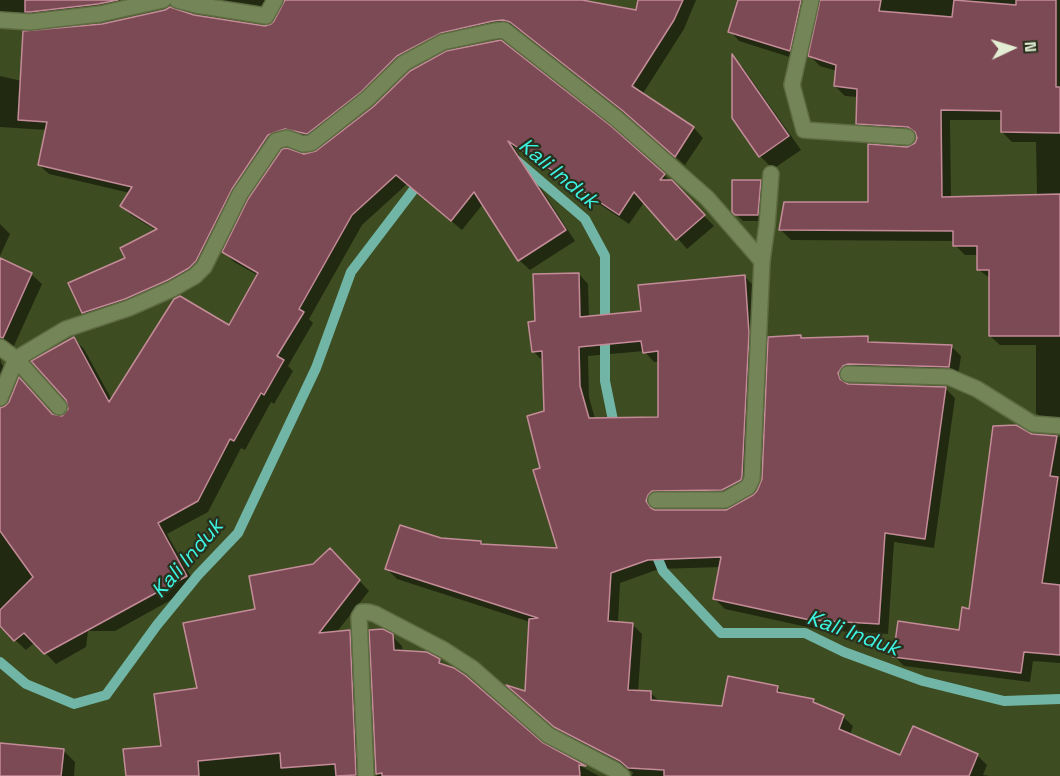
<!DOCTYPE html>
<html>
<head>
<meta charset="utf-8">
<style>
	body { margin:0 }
	#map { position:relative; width:1060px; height:776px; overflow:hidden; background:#3e4d21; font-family:"Space Grotesk",sans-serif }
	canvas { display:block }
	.north { position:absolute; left:982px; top:18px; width:60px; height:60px; -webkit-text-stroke:4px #29301d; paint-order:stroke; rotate:86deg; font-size:16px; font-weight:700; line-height:24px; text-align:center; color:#e3edd4 }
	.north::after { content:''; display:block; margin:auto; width:21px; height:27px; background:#e3edd4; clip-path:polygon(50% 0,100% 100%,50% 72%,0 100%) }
</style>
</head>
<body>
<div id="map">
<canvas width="1060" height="776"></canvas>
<div class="north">N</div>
</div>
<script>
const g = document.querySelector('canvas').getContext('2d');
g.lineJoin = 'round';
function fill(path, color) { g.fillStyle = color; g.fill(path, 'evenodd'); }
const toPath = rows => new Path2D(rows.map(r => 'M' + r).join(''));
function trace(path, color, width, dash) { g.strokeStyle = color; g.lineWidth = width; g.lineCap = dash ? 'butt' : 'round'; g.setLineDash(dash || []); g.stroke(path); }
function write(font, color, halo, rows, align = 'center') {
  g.font = font + ' "Space Grotesk",sans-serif'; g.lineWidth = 4.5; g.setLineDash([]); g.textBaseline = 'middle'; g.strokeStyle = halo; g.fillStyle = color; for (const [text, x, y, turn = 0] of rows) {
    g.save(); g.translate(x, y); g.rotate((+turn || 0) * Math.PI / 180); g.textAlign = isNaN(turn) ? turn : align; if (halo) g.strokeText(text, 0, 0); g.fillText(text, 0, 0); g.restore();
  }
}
const shadow = toPath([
	[0,0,168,0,0,26],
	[193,0,287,0,279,1,270,14],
	[289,0,580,0,637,12,643,0,696,0,684,29,642,95,694,128,703,138,685,165,634,121,521,31,513,29,450,41,407,65,317,142,278,144,241,198,205,271,93,322,84,312,127,259,157,231,131,215,122,206,130,193,49,174,39,165,47,130,0,127,0,76,22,81,194,16,270,27,276,22],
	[740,0,1060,0,1060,425,1046,423,1036,413,1036,345,1000,345,990,336,991,279,979,270,979,255,965,255,955,245,955,241,791,240,781,230,869,203,917,143,917,136,868,133,858,123,858,97,845,96,835,86,837,71,820,66,810,56,822,1,818,0,799,60,739,41,730,31],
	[950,120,1002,120,1002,132,1012,142,1036,142,1037,196,951,199],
	[733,57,744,69,801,150,773,169,760,156],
	[374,108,664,175,714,226,687,249,645,201,629,224,514,147,575,241,530,270,519,260,483,204,462,230,407,184,362,225,309,319,313,323,288,366,293,371,274,404,271,402,245,450,241,448,208,512,167,534,196,586,115,631,88,631,86,647,56,664,35,642,26,650,0,626,0,356,1,363,4,367,3,370,11,379,1,405,1,409,53,415,61,418,70,411,74,339,84,349,112,400,229,327,259,276,234,262,224,252,304,155,317,152],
	[760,182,767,188,764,221,743,221,733,211],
	[0,224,10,234,0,256],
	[0,260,31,274,42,284,13,348,0,356],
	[579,274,588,284,589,317,643,312,744,276,754,286,750,490,657,505,656,511,726,511,758,492,763,480,800,337,803,340,867,338,873,344,951,346,961,356,958,376,853,375,847,385,945,388,955,398,934,548,894,542,888,634,821,630,725,609,715,599,721,567,659,569,620,583,618,623,632,624,642,634,638,692,651,693,661,703,724,708,777,687,784,695,813,700,820,706,843,717,853,726,850,735,901,757,977,755,987,765,983,775,990,776,632,776,633,772,565,736,518,694,526,693,530,622,397,579,387,569,441,540,481,542,484,546,559,550,542,469,546,412,543,361,533,351,537,322],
	[644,351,654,362,660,362,660,418,595,419,589,397,588,356],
	[1031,435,1060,437,1060,663,1033,661,1030,682,904,666,895,657,960,632,971,610],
	[340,560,369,591,336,633,349,631,359,641,365,776,127,776,163,747,199,689,257,610],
	[371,631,392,636,402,646,403,652,438,660,542,745,599,776,377,776],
	[0,744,63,750,75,762,74,776,0,776]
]);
const stream = toPath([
	[516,160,585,219,605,256,605,381,615,430],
	[653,547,663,571,721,633,805,633,844,652,923,681,1004,701,1060,699],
	[0,662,26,684,74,704,106,695,157,625,198,575,238,533,316,368,351,272,421,180]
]);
const building = toPath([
	[25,0,118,0,98,4,30,12,25,12,25,0],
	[285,0,582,0,636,10,638,0,683,0,674,20,632,86,694,127,675,157,623,111,510,22,503,20,493,21,441,33,397,56,361,92,307,134,285,129,268,135,232,189,196,261,189,268,168,280,125,299,82,313,68,283,125,258,120,248,157,229,120,206,132,187,38,165,47,122,18,120,23,31,102,24,165,10,170,7,194,15,265,26,271,24,274,21,285,0],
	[738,0,801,0,790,51,728,32,738,0],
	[820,0,881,0,879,11,952,17,954,0,1016,5,1016,0,1056,0,1056,87,1060,87,1060,133,1001,132,1001,111,941,110,942,197,1060,194,1060,336,989,336,989,270,977,270,977,246,953,246,953,231,779,230,784,202,868,202,868,144,907,147,915,143,917,138,915,132,908,127,856,124,857,89,834,86,836,65,808,56,820,0],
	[501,40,611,126,665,174,660,180,672,180,705,215,676,240,634,192,619,215,508,141,566,230,518,261,474,192,451,221,396,175,352,215,299,309,304,312,277,356,284,360,264,395,261,393,234,441,230,439,198,501,158,523,187,576,44,654,24,633,14,641,0,626,0,610,33,577,0,531,0,408,5,406,9,402,19,377,52,414,62,416,68,409,66,400,31,361,74,337,109,402,174,299,180,296,229,325,258,273,222,252,248,199,282,149,287,148,304,154,316,151,373,107,410,71,446,51,501,40],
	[732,54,789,136,759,157,732,118,732,54],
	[732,180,761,180,758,215,735,215,732,212,732,180],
	[0,258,32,273,3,338,0,337,0,258],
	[579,273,580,317,641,311,638,285,745,275,749,333,742,476,741,480,722,490,652,491,648,495,646,501,651,508,655,510,726,510,753,495,757,491,762,479,768,337,801,335,801,338,868,336,868,342,952,345,949,367,848,364,843,366,838,373,840,379,848,384,946,387,925,539,885,533,879,624,810,620,713,599,721,557,648,560,611,573,608,621,633,623,628,690,651,691,651,700,722,706,728,676,778,686,777,692,814,699,813,702,844,715,839,729,900,755,913,726,978,754,969,776,664,776,664,770,628,768,620,761,554,727,506,685,525,691,529,619,538,618,385,569,400,525,441,538,481,541,481,544,557,548,533,470,540,468,527,416,544,411,542,351,532,352,528,322,535,321,533,274,579,273],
	[641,341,643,353,658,351,658,417,589,418,580,386,579,347,641,341],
	[1016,425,1032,434,1057,436,1050,476,1058,477,1042,583,1060,585,1060,655,1024,652,1021,673,893,657,898,621,959,630,962,607,969,609,993,426,1016,425],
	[330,548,360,580,319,633,350,630,356,775,336,776,335,764,281,768,280,753,198,761,199,776,126,776,123,749,161,746,154,694,197,688,183,623,255,609,249,576,313,564,330,548],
	[383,629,393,634,394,650,427,652,440,659,439,663,454,668,466,676,542,742,586,766,579,765,580,776,382,776,382,773,376,774,369,630,383,629],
	[0,743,64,749,61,776,0,776,0,743]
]);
const minor = toPath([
	[177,0,196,5,266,16,275,0],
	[811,0,792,85,804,130,907,137],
	[0,20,30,22,100,14,163,0],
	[0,347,16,359,59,407],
	[848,374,949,377,977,389,1033,424,1060,426],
	[0,398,16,359,66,329,129,308,172,289,195,276,204,267,213,249,240,194,276,141,287,138,303,144,311,143,367,99,404,63,443,42,494,31,504,30,617,119,707,198,762,261],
	[656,500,725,500,748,487,752,479,762,261,767,225,771,174],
	[366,776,359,617,362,612,368,612,375,614,444,650,472,668,548,735,615,770,622,776]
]);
const waterNames = [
	["Kali Induk",558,174,40],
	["Kali Induk",188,559,-49],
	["Kali Induk",853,634,20]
];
fill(shadow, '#0007');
trace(stream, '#70b5a6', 10);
fill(building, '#7c4a55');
trace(building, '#c48c98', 1.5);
trace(minor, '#5e6b42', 18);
trace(minor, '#748657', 15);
write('italic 21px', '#3df4e3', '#29301d', waterNames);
</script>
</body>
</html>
